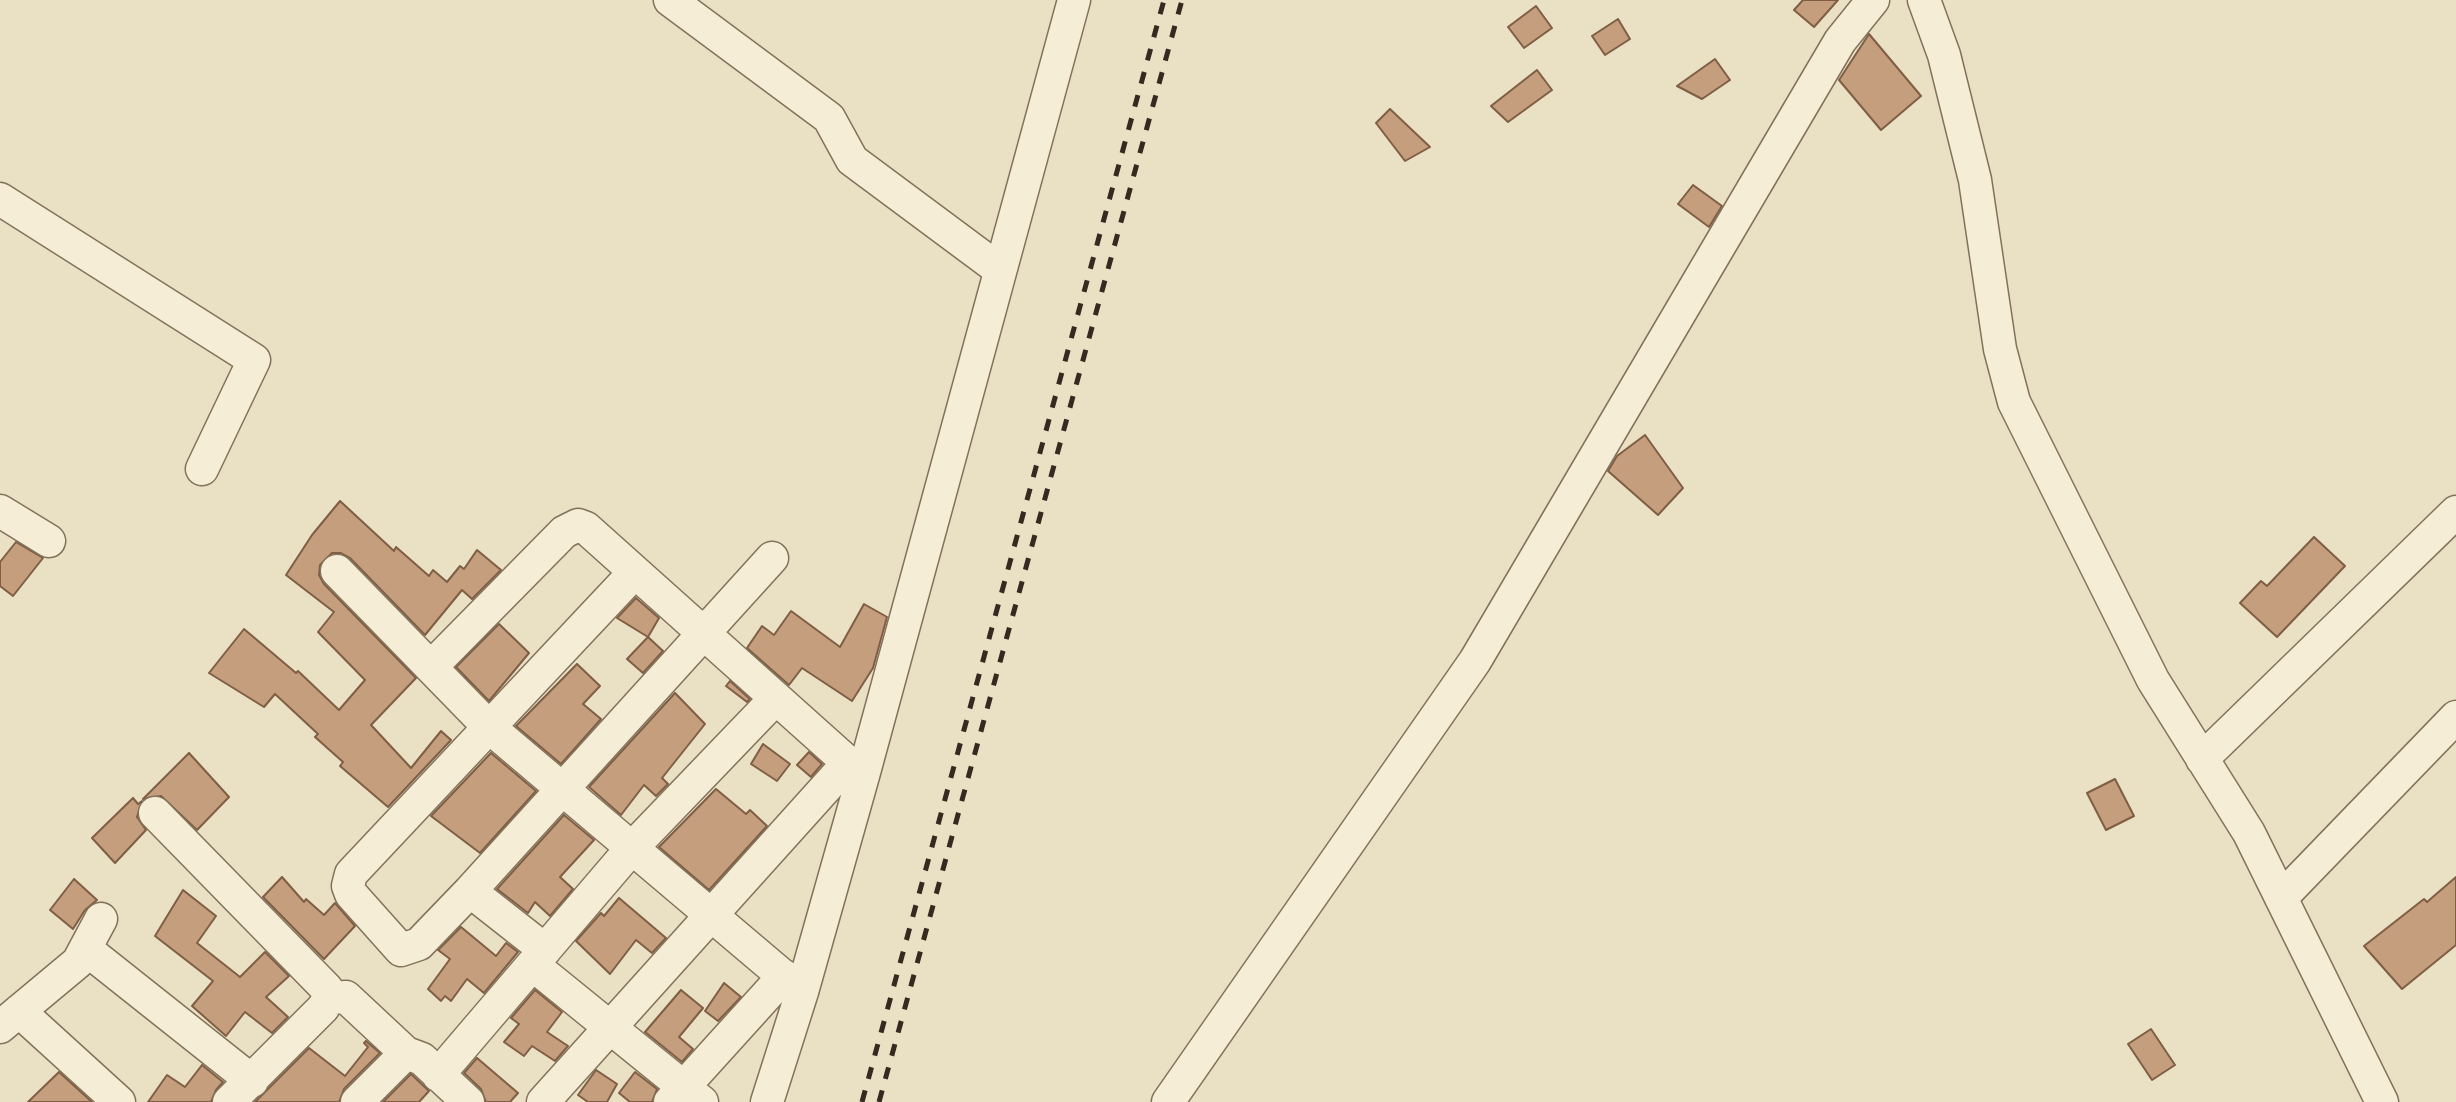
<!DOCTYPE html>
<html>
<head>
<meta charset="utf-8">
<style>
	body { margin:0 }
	canvas { display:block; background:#eae0c4 }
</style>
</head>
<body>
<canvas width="2456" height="1102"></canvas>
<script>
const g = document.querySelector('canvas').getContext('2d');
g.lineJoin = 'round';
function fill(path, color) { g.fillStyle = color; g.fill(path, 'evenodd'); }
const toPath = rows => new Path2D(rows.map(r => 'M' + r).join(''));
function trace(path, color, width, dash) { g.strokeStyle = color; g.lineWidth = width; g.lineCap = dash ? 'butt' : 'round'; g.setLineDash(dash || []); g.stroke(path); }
const building = toPath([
	[1803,0,1838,0,1814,27,1794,10,1803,0],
	[1536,6,1552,28,1524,48,1508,27,1536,6],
	[1618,19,1630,39,1605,55,1592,36,1618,19],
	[1869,34,1921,96,1881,130,1839,80,1869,34],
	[1715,59,1730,80,1702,99,1677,86,1715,59],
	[1537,70,1552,90,1508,122,1491,106,1537,70],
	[1390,109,1430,147,1405,161,1376,123,1390,109],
	[1693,185,1722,206,1709,227,1678,204,1693,185],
	[1645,435,1683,488,1658,515,1608,471,1617,456,1645,435],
	[340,501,394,551,396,547,429,576,433,570,447,582,460,566,464,569,477,550,501,570,472,599,462,590,425,635,350,558,341,553,332,553,320,565,319,575,324,584,416,678,371,725,411,768,441,731,451,740,388,807,340,766,343,762,315,737,318,734,275,694,264,707,209,673,244,629,296,673,298,671,339,710,365,680,318,632,334,612,286,575,312,535,340,501],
	[2314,537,2345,566,2277,637,2240,603,2261,581,2267,586,2314,537],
	[16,542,43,558,13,596,0,586,0,562,16,542],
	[636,598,659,618,648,637,617,618,636,598],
	[864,604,887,617,873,668,852,701,802,668,789,685,747,648,762,626,774,635,791,611,840,647,864,604],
	[499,624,529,653,489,701,456,667,499,624],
	[648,637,663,651,643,673,627,659,648,637],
	[577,664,600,686,583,704,601,719,561,764,516,726,577,664],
	[730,681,750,699,747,702,726,686,730,681],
	[675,693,705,724,662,778,668,784,656,796,644,785,621,815,589,787,675,693],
	[763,744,790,764,777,781,751,764,763,744],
	[809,752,822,764,811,777,797,765,809,752],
	[189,753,229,797,197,830,161,796,143,799,189,753],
	[491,753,536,791,480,853,431,816,491,753],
	[2115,779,2134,816,2106,830,2087,793,2115,779],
	[716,789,746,814,750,810,767,826,709,890,659,847,716,789],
	[133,798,138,804,142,801,137,817,146,830,115,863,92,838,133,798],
	[564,815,594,840,560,877,573,889,550,916,535,902,528,913,497,889,564,815],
	[282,877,304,902,306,899,324,915,335,903,355,926,324,959,263,897,282,877],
	[2456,877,2456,945,2402,989,2364,946,2424,899,2427,902,2456,877],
	[74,879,97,900,85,910,73,929,50,910,74,879],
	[183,890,216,916,197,943,240,977,265,952,289,976,266,997,288,1017,272,1033,245,1012,226,1036,192,1006,213,981,155,936,183,890],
	[619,898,666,938,652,953,636,940,610,974,576,941,601,913,604,916,619,898],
	[461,927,496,956,506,943,518,952,484,993,467,979,451,1001,445,996,441,1001,428,989,450,959,438,950,461,927],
	[724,983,741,997,718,1021,705,1011,724,983],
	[535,990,562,1012,547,1032,568,1046,555,1061,532,1046,524,1056,504,1042,519,1024,511,1018,535,990],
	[681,990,703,1008,679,1037,693,1049,682,1062,645,1032,681,990],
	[2151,1029,2175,1065,2152,1080,2128,1044,2151,1029],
	[366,1041,380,1053,344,1089,339,1102,255,1102,309,1048,345,1076,368,1047,364,1043,366,1041],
	[477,1058,518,1093,510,1102,486,1102,481,1089,464,1073,477,1058],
	[202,1065,223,1082,216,1090,211,1102,148,1102,167,1075,185,1087,202,1065],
	[596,1070,617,1084,607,1102,588,1102,578,1095,596,1070],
	[59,1072,92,1102,28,1102,59,1072],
	[635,1072,657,1089,652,1102,630,1102,619,1093,635,1072],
	[411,1074,429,1091,419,1102,383,1102,411,1074]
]);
const minor = toPath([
	[670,0,829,118,852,160,1000,270],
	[1924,0,1944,55,1975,180,2000,349,2014,402,2153,680,2249,833,2382,1102],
	[0,199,254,360,202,469],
	[0,511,49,541],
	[337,571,489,727,802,992],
	[634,573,351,874,348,886,351,894,401,950,419,944,470,891,772,558],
	[431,667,564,532,578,525,586,528,863,776],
	[2202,759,2456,512],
	[155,813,327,989,329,998,323,1008,229,1102],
	[470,891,545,950],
	[2281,898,2456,717],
	[87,950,252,1081],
	[533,965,702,1102],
	[329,998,346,997,406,1053],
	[19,1011,119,1102],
	[0,1027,78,962,101,919],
	[438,1075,631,849,776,698],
	[357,1102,406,1053,422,1059,468,1102],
	[543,1102,849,762],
	[670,1102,784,976],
	[767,1102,802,992,863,776,1074,0],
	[1168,1102,1475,661,1840,41,1873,0]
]);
const rail = toPath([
	[862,1102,1164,0],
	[879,1102,1182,0]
]);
fill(building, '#c49e7d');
trace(building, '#7f5e44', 2);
trace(minor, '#82725c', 35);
trace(minor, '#f5edd6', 32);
trace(rail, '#342a1f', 5, [12, 12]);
</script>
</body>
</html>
